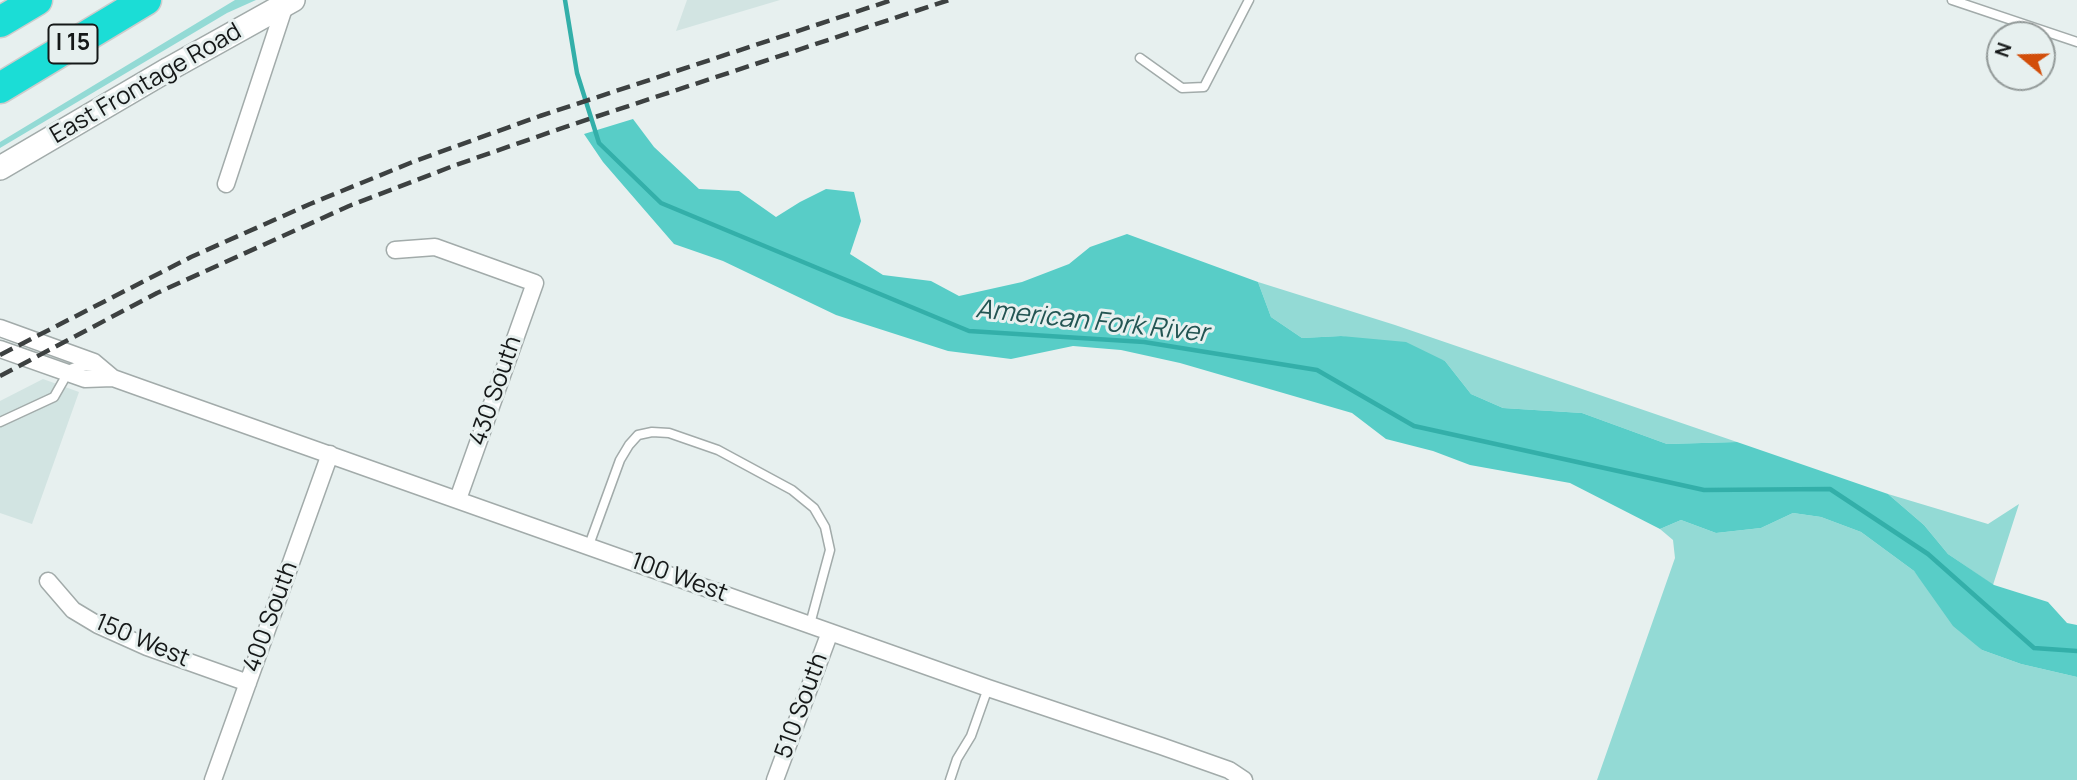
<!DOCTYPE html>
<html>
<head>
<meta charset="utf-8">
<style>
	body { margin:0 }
	#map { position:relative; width:2077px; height:780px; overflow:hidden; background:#e7f0ef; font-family:Manrope,sans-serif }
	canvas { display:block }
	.north { position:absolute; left:1986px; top:21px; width:70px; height:70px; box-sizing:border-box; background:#e7f0ef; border:2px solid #939a99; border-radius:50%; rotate:289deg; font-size:19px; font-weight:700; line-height:28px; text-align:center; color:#151818 }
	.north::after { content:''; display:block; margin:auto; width:24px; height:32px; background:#d24e0a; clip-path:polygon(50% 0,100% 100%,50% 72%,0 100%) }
</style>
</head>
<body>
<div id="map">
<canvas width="2077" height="780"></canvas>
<div class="north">N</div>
</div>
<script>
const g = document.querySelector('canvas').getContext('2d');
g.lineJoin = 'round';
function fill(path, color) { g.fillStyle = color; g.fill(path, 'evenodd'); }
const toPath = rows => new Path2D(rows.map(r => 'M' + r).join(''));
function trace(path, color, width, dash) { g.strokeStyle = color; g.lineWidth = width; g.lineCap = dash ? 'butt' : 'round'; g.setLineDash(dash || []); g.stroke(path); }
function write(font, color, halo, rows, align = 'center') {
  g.font = font + ' Manrope,sans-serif'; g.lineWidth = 6; g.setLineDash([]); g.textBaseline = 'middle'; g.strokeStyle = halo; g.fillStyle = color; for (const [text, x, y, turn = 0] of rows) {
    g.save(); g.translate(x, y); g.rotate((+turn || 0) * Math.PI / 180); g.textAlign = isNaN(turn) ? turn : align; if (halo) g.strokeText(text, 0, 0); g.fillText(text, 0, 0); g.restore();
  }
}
const built = toPath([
	[687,0,780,0,676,31],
	[43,379,79,392,32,524,0,513,0,401]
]);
const green = toPath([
	[235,0,256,0,227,13,0,148,0,142],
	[1258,282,1395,325,1737,442,1667,444,1582,413,1503,408,1471,394,1445,361,1341,336,1302,338,1271,317],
	[1888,494,1988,524,2019,504,1993,585,1948,554,1924,525],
	[1793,513,1821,517,1861,532,1914,571,1982,650,2021,664,2077,677,2077,780,1597,780,1675,558,1673,540,1660,529,1681,520,1716,533,1761,528]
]);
const forest = toPath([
	[633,119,654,147,699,189,739,191,776,217,800,202,826,189,854,192,861,221,850,254,883,275,931,281,959,296,1022,282,1069,264,1090,247,1127,234,1258,282,1271,317,1302,338,1341,336,1406,342,1445,361,1471,394,1503,408,1582,413,1667,444,1737,442,1888,494,1924,525,1948,554,1994,585,2048,602,2067,623,2077,625,2077,677,2021,664,1982,650,1953,626,1914,571,1861,532,1821,517,1793,513,1761,528,1716,533,1681,520,1660,529,1570,483,1470,465,1433,451,1386,439,1352,413,1180,363,1121,350,1073,346,1011,359,948,351,836,315,723,261,674,244,603,162,584,134]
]);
const stream = toPath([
	[565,0,577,73,599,143,661,203,969,331,1144,342,1317,370,1414,426,1704,490,1830,489,1928,554,2034,648,2077,651]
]);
const lane = toPath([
	[1952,0,2077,42],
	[1140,58,1182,88,1204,87,1249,0],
	[0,422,54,397,70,369,78,366,93,367],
	[589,545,620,460,629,445,638,435,652,432,669,433,718,450,792,490,814,508,825,527,830,550,810,624],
	[950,780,957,759,971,736,988,688]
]);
const street = toPath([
	[226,184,285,5],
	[395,250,435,247,535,283,458,499],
	[0,328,94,362,113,378],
	[0,349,85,379,113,378,141,388,988,688,1161,746,1229,770,1244,780],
	[48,581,73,610,98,625,147,647,248,683],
	[213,780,330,454],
	[775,780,830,632]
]);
const secondary = toPath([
	[0,168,169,69,293,0]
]);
const highway = toPath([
	[0,22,37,0],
	[0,88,146,0]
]);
const rail = toPath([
	[0,355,191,257,310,204,415,161,540,116,892,0],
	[0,376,157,293,349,206,453,166,571,125,949,0]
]);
const shields = [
	[73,44,49]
];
const shieldNames = [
	["I 15",73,44]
];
const streetNames = [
	["East Frontage Road",146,84,-30],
	["430 South",496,391,-71],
	["100 West",679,578,20],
	["400 South",271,617,-70],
	["150 West",142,641,23],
	["510 South",802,706,-70]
];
const waterNames = [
	["American Fork River",1092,322,6]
];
fill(built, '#d2e4e2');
fill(green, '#93dad5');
fill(forest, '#58cdc7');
trace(stream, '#33afa9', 4.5);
trace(lane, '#a2abaa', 11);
trace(street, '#a2abaa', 19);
trace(secondary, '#a2abaa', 26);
trace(highway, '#ccc', 33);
trace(lane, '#fff', 8);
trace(street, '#fff', 16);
trace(secondary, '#fff', 23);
trace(highway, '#1bddd6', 30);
trace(rail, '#3d4141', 4.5, [14, 7]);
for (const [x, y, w] of shields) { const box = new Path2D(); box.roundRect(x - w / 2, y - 19.5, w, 39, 5); g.fillStyle = '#e7f0ef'; g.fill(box); trace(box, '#151818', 2); }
write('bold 23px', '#151818', null, shieldNames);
write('24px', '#151818', '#e7f0ef', streetNames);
write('italic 26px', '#235553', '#e7f0ef', waterNames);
</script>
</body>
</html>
